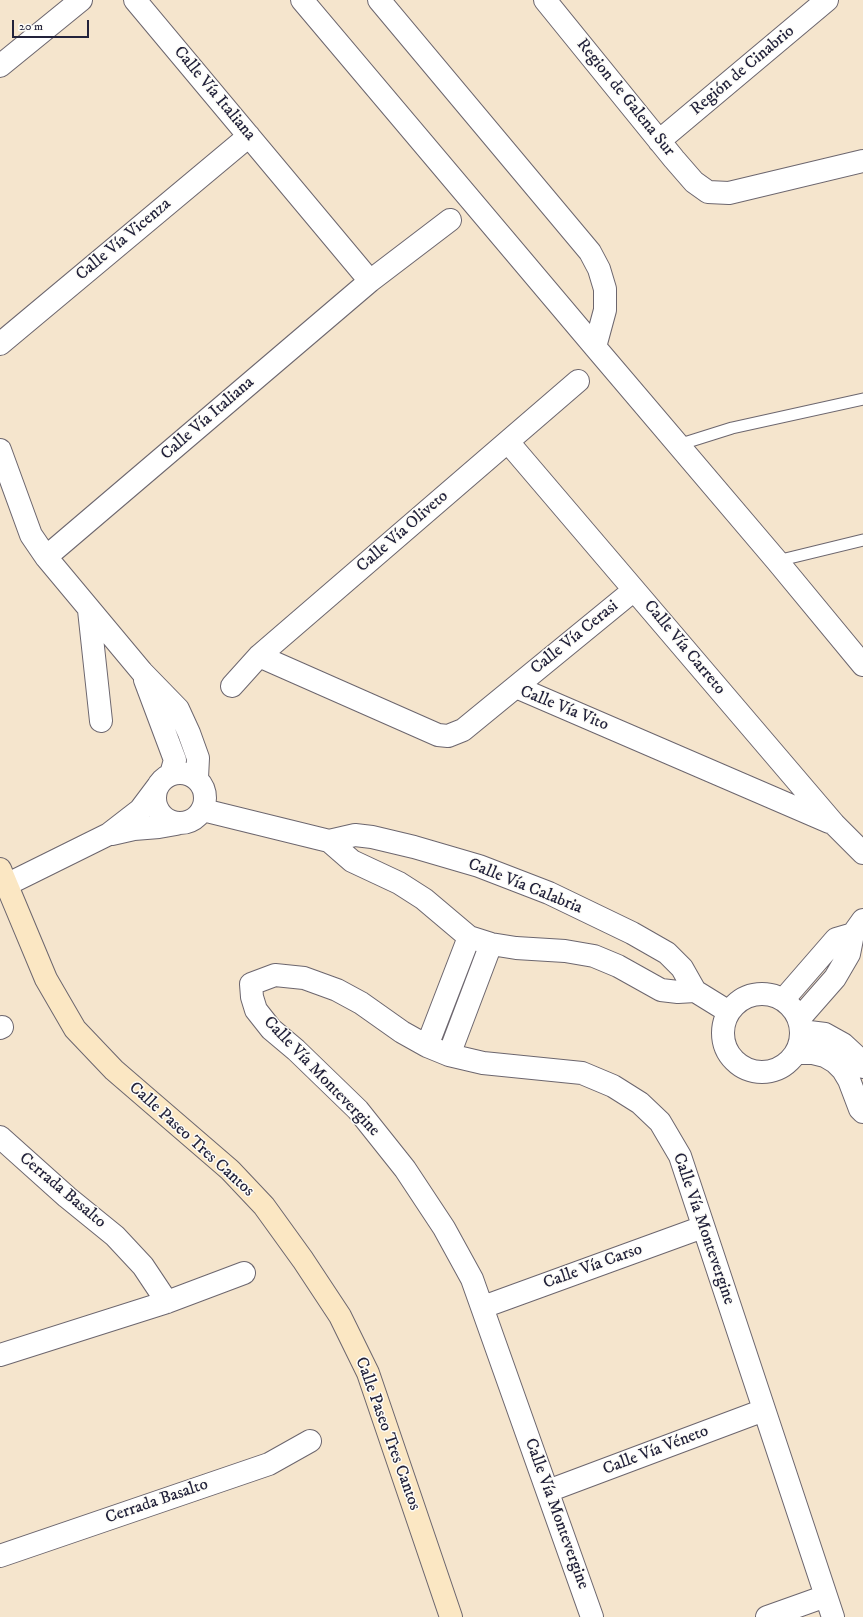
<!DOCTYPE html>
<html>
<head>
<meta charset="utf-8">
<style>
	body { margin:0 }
	#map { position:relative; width:863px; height:1617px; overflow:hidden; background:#f5e5cd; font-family:"IM FELL DW Pica",serif }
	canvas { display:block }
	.scale { position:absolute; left:12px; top:20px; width:77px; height:18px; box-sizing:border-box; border:2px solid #22223b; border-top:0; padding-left:5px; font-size:12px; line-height:14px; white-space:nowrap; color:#22223b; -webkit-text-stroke:3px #fdfcf7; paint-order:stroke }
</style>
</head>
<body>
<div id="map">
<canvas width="863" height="1617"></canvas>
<div class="scale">20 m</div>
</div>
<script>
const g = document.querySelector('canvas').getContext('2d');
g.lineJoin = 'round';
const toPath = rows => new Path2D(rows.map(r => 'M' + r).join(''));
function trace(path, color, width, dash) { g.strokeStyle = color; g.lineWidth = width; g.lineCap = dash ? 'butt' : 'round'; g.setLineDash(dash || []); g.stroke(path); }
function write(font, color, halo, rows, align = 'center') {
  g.font = font + ' "IM FELL DW Pica",serif'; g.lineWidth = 3; g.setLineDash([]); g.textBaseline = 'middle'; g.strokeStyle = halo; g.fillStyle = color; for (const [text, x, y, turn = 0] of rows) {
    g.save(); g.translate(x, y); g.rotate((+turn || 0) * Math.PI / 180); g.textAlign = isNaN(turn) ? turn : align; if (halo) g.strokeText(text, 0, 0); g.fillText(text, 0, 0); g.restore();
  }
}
const lane = toPath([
	[678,445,732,428,863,399],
	[777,561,863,540]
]);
const street = toPath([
	[135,0,370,281],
	[302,0,595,347,777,561,863,665],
	[379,0,590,252,599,269,605,289,605,310,595,347],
	[545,0,674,159,694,182,708,192,729,193,863,161],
	[0,66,81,0],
	[659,141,827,0],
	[0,344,249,136],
	[508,442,834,824,863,853],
	[0,450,31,535,46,557,142,672,178,709,189,733,198,758,197,778],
	[46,557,370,281,450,220],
	[89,610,101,721],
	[259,656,438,735,448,736,463,730,634,590],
	[145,680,175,760,171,774],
	[232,686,259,656,578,381],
	[516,687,829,822],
	'155 798a25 25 0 1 1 50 0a25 25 0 1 1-50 0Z',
	[203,810,329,841,355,835,372,837,414,847,479,866,549,893,632,933,667,953,682,968,695,991,729,1012],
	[112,834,134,829,159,827,176,824],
	[329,841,352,861,399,883,424,899,469,937,491,944,516,948,565,951,594,956,618,966,661,990,678,992,695,991],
	[6,885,109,834,140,810,158,786],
	'723 1033a39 39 0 1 1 78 0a39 39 0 1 1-78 0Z',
	[783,1000,836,939,853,934],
	[799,1019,835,978,849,954,853,934,863,920],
	[0,1028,2,1027],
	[801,1031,825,1034,843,1044,858,1058,863,1067],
	[427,1046,469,937],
	[797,1053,813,1053,825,1056,835,1062,843,1070,849,1080,860,1109,863,1112],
	[449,1055,491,944],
	[0,1137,67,1197,115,1236,143,1266,167,1302],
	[483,1307,703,1227],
	[0,1355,167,1302,244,1273],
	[548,1491,764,1410],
	[0,1556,269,1464,310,1441],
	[592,1617,472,1279,444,1228,405,1169,358,1110,296,1050,271,1029,256,1010,252,997,251,984,275,975,304,978,337,990,361,1003,402,1032,427,1046,449,1055,483,1063,582,1073,613,1086,640,1103,660,1122,680,1156,833,1617],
	[767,1617,826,1596]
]);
const secondary = toPath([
	[0,869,46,979,75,1029,114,1070,230,1170,264,1206,303,1260,340,1316,368,1373,451,1617]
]);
const streetNames = [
	["Región de Cinabrio",743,71,-40],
	["Calle Vía Italiana",214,94,50],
	["Region de Galena Sur",625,98,51],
	["Calle Vía Vicenza",124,240,-40],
	["Calle Vía Italiana",208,419,-41],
	["Calle Vía Oliveto",403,532,-41],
	["Calle Vía Cerasi",575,638,-39],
	["Calle Vía Carreto",684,648,50],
	["Calle Vía Vito",564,709,22],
	["Calle Vía Calabria",525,887,22],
	["Calle Vía Montevergine",321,1077,46],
	["Calle Paseo Tres Cantos",191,1140,42],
	["Cerrada Basalto",62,1191,40],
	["Calle Vía Montevergine",703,1229,71],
	["Calle Vía Carso",593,1267,-20],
	["Calle Paseo Tres Cantos",387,1434,70],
	["Calle Vía Véneto",656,1451,-21],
	["Cerrada Basalto",157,1502,-19],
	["Calle Vía Montevergine",556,1514,70]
];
trace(lane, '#6c666e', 13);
trace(street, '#6c666e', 24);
trace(secondary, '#6c666e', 24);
trace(lane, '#fff', 11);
trace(street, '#fff', 22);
trace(secondary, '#fbe7c3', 22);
write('17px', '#22223b', '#fdfcf7', streetNames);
</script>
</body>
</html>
